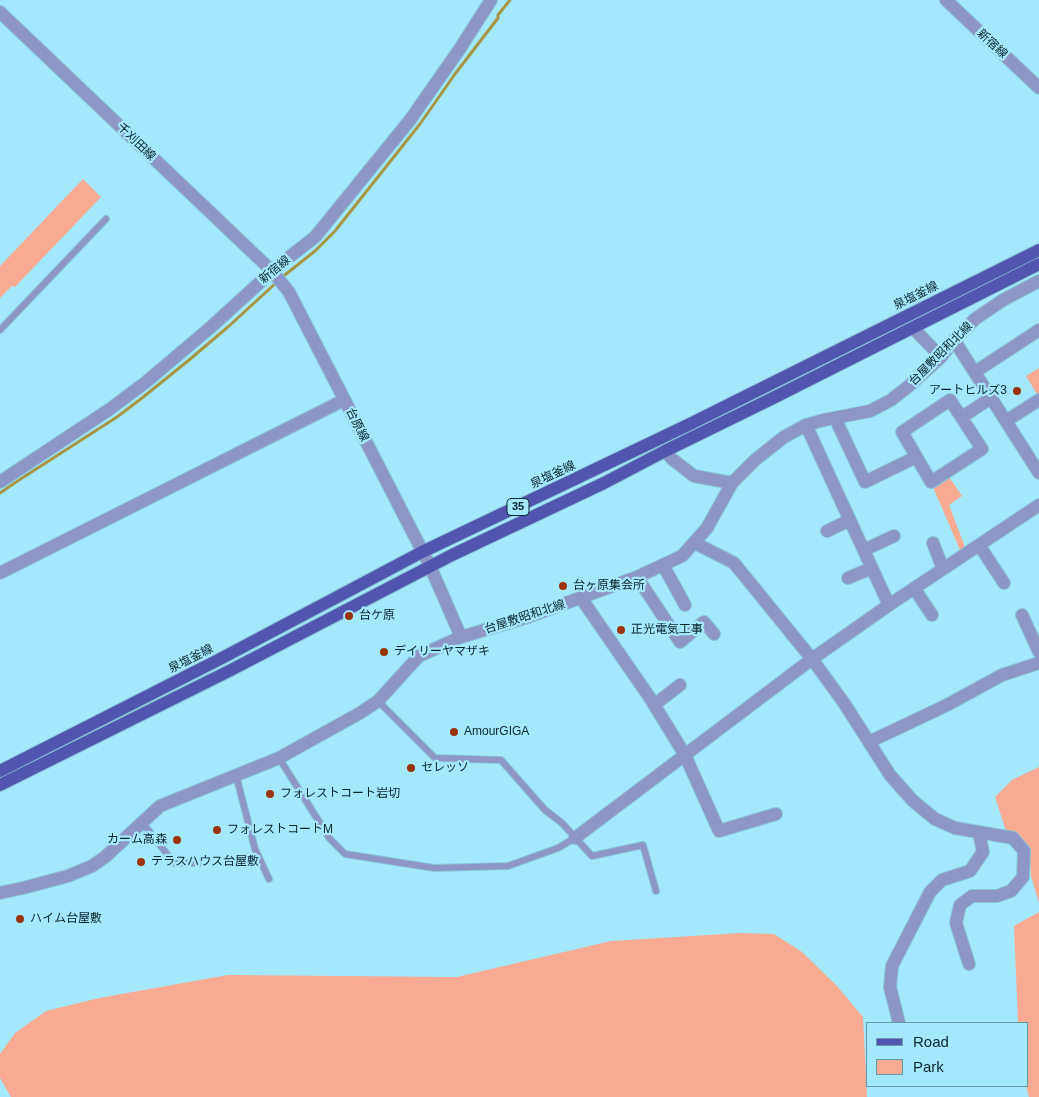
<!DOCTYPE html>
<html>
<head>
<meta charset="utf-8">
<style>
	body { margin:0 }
	#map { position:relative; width:1039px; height:1097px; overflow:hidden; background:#a4e8fd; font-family:Arial,sans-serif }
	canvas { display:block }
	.legend { position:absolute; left:866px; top:1022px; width:162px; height:65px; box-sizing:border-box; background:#a4e8fd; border:1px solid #669bab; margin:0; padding:6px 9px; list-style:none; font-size:15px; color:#0a272f }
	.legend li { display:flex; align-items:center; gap:10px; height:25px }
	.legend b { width:25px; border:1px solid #669bab }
</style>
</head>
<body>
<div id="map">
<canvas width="1039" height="1097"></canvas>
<ul class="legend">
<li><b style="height:6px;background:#5255af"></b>Road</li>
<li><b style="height:14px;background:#f8ab92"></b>Park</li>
</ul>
</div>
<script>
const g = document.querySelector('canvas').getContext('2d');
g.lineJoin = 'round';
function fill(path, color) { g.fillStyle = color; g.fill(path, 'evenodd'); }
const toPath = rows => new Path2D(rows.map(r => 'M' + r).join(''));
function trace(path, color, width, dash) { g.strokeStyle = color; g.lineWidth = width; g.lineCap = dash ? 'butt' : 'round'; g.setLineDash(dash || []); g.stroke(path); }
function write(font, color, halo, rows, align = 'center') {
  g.font = font + ' Arial,"Noto Sans JP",sans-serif'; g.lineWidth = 4.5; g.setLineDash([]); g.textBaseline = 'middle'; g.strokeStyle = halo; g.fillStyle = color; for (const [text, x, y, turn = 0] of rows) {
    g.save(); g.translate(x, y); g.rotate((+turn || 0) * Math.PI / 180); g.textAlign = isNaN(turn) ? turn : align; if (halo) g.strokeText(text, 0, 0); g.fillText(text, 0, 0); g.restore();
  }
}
const green = toPath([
	[83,179,101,197,15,287,12,286,0,298,0,266],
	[1039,368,1039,393,1037,394,1026,376],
	[949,477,962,496,949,505,965,547,960,550,933,487],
	[1039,767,1039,903,1031,876,1030,861,1026,848,1019,835,1006,831,995,797,1012,780],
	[1039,912,1039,1097,1029,1097,1026,1086,1028,1086,1028,1023,1018,1023,1014,926],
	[741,933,774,934,802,952,836,985,863,1017,867,1097,11,1097,0,1078,0,1054,15,1033,46,1011,99,998,228,975,457,977,611,941]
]);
const stream = toPath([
	[281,278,315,251,335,231,420,124,455,74,498,18,498,15,510,0],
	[0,493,16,482,117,417,142,398,189,360,229,326,277,282]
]);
const lane = toPath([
	[0,330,106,219],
	[378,701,435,758,501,760,545,810,562,823,592,856,643,845,656,891],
	[279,758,330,839,345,854,434,868,508,866,558,848,575,838],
	[236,775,255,849,269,879],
	[142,822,174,863,199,863]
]);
const street = toPath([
	[946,0,1039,88],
	[0,12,252,252,272,271,289,292,430,566,461,637],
	[913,328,941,357],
	[954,340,1039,473],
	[975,372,1039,330],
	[950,400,982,449,931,482,902,432,950,400],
	[962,417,991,398],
	[835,418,865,482,916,457],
	[1006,421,1039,400],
	[806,425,889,605],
	[665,451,672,459,694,476,732,483],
	[0,482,110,409,146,382,211,327,279,265,315,237,410,120,459,50,491,0],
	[827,531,850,520],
	[695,543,734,563,812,659,844,703,890,775,913,801,935,819,955,828,1013,838,1024,851,1023,877,1011,891,997,896,972,896,960,905,956,923,969,964],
	[933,543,943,569],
	[979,545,1004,583],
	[864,550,894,536],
	[663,565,685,605],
	[0,573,344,400],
	[637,577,680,642,704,622,714,634],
	[848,578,872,568],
	[914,588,932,615],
	[581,598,650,698,685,755,719,831,776,814],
	[1022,615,1039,652],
	[654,705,680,685],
	[869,742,947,705,1002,675,1039,663],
	[575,838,812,659,889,605,1039,505],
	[0,893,23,888,68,876,92,866,105,857,160,806,279,758,360,713,378,701,419,656,461,637,528,617,637,577,682,556,707,528,732,483,755,460,784,437,806,425,824,420,870,411,891,400,910,385,941,357,954,340,975,319,1003,300,1039,281],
	[899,1023,890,987,892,966,930,892,942,880,970,871,983,852,979,833]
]);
const primary = toPath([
	[0,771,222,658,422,552,688,425,1039,250],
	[0,785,229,671,452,555,604,483,665,451,773,398,1039,264]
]);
const markers = [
	[1017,391,5,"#9a340c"],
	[563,586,5,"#9a340c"],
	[349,616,5,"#9a340c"],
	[621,630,5,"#9a340c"],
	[384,652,5,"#9a340c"],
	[454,732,5,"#9a340c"],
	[411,768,5,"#9a340c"],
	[270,794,5,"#9a340c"],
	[217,830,5,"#9a340c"],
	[177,840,5,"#9a340c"],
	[141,862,5,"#9a340c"],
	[20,919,5,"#9a340c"]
];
const shields = [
	[518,507,22]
];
const shieldNames = [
	["35",518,507]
];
const streetNames = [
	["新宿線",992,44,43],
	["千刈田線",136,142,44],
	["新宿線",275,270,-40],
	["泉塩釜線",916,296,-27],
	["台屋敷昭和北線",941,354,-45],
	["台原線",357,425,63],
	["泉塩釜線",553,475,-25],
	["台屋敷昭和北線",525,617,-18],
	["泉塩釜線",191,659,-27]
];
const poiNames = [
	["アートヒルズ3",1007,391,"right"],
	["台ヶ原集会所",573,586],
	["台ケ原",359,616],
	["正光電気工事",631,630],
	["デイリーヤマザキ",394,652],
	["AmourGIGA",464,732],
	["セレッソ",421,768],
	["フォレストコート岩切",280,794],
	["フォレストコートM",227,830],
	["カーム高森",167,840,"right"],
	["テラスハウス台屋敷",151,862],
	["ハイム台屋敷",30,919]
];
fill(green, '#f8ab92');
trace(stream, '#a69645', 3);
trace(lane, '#88c5d8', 8);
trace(street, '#88c5d8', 14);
trace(primary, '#88c5d8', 14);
trace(lane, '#8e95c7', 6);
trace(street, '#8e95c7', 12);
trace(primary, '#5255af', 12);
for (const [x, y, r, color] of markers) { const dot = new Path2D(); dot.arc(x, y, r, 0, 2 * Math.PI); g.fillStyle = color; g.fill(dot); trace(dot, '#a4e8fd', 2); }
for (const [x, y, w] of shields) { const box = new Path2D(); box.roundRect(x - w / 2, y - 8.5, w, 17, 4); g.fillStyle = '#a4e8fd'; g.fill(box); trace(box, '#0a272f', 1); }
write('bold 11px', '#0a272f', null, shieldNames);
write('12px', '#0a272f', '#a4e8fd', streetNames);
write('12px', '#0a272f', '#a4e8fd', poiNames, 'left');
</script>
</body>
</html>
